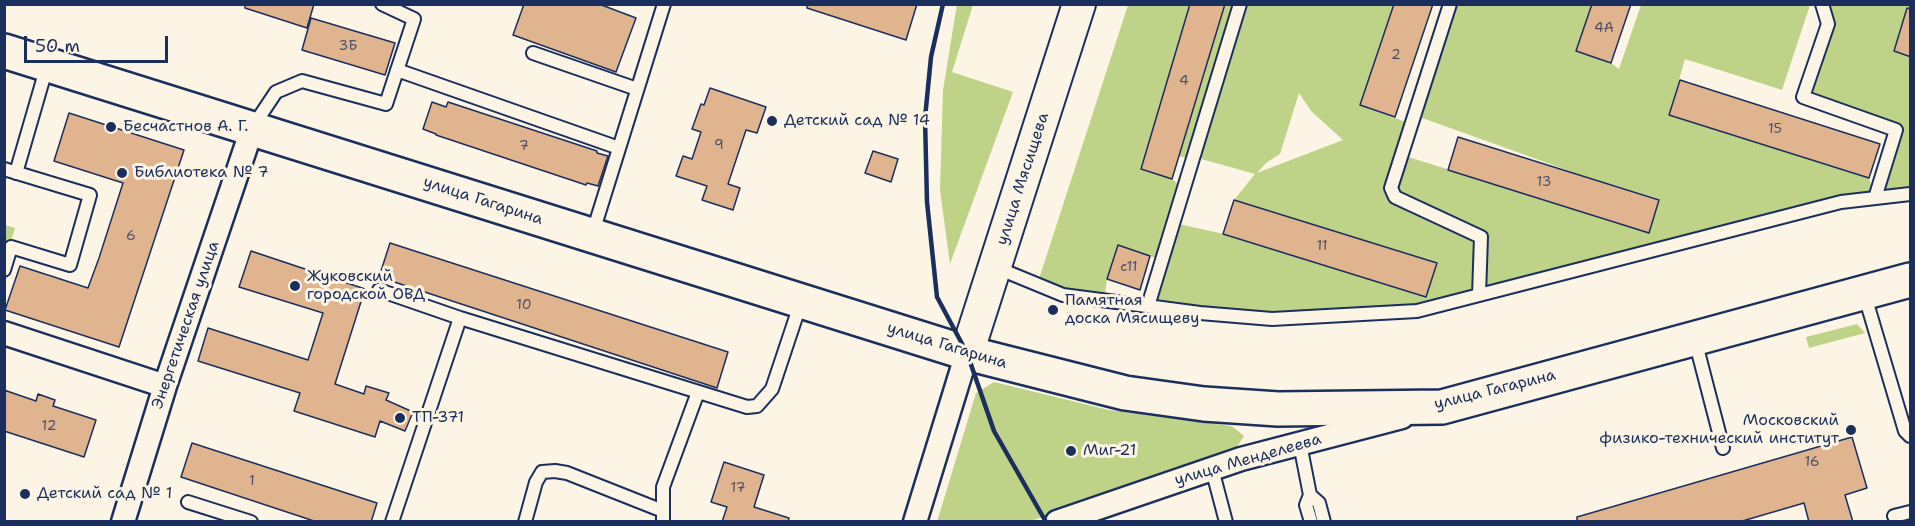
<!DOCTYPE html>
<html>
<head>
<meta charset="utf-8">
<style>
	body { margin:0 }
	#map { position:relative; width:1915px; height:526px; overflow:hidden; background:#fcf5e5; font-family:"Shantell Sans",sans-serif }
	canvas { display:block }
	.frame { position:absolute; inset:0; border:6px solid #1b2f5e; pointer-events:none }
	.scale { position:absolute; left:24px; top:36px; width:144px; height:27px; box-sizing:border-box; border:3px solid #1b2f5e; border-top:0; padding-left:8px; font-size:18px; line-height:21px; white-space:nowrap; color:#1b2f5e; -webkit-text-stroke:4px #fcf5e5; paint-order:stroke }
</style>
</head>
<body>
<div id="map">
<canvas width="1915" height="526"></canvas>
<div class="frame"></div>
<div class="scale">50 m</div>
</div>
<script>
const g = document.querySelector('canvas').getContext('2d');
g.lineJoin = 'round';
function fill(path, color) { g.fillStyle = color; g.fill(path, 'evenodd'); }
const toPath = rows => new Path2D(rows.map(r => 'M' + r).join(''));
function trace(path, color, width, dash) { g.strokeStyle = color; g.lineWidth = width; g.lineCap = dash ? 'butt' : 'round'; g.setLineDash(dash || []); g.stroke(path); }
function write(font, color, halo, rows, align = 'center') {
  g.font = font + ' "Shantell Sans",sans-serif'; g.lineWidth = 6; g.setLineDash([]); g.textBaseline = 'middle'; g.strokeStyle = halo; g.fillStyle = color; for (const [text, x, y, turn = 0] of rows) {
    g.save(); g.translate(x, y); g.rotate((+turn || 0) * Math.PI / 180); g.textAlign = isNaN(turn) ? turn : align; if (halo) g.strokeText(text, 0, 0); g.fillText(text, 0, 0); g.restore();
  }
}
const green = toPath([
	[957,4,973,5,952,72,1013,92,950,264,940,190,943,90],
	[1128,5,1190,5,1141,169,1172,179,1184,189,1174,223,1224,234,1426,297,1436,263,1234,200,1255,174,1194,157,1179,157,1225,5,1394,5,1360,105,1411,124,1402,155,1649,232,1659,199,1578,174,1414,115,1450,5,1592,5,1577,51,1611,63,1619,69,1641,5,1810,5,1782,90,1685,59,1669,115,1869,178,1874,197,1896,130,1803,97,1828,24,1822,5,1910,5,1910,20,1904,18,1894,51,1910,57,1910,194,1875,198,1417,311,1272,319,1148,306,1162,260,1118,246,1107,279,1104,300,1037,285],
	[1299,93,1311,111,1343,140,1257,173,1266,163,1280,154],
	[5,225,15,228,5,261],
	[1857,324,1865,333,1809,348,1806,337],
	[994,382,1109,410,1232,426,1244,436,1235,450,1031,521,937,522,976,393]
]);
const building = toPath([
	[245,4,314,4,307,28,245,8,245,4],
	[524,4,599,4,636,18,616,72,513,35,524,4],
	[807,4,917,4,906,40,807,8,807,4],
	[1190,4,1225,4,1172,179,1141,169,1190,4],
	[1394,4,1433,4,1395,117,1360,105,1394,4],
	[1592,4,1631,4,1611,63,1576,51,1592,4],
	[1907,8,1911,9,1911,57,1894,51,1907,8],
	[311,18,395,43,385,75,302,50,311,18],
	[1680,80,1880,144,1869,178,1669,115,1680,80],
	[710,88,766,107,757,133,746,130,728,184,740,188,733,210,702,200,707,186,676,176,683,156,692,159,701,132,692,129,701,104,704,105,710,88],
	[432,102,446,107,448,102,597,151,597,153,608,156,598,186,587,183,586,185,436,135,436,134,423,129,432,102],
	[69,113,184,150,119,347,5,310,20,266,88,288,99,258,123,183,54,161,69,113],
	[1458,137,1659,200,1649,233,1448,170,1458,137],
	[873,151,898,159,891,182,865,173,873,151],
	[1234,200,1437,263,1426,297,1223,234,1234,200],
	[390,243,728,352,717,388,379,277,390,243],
	[1118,245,1150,256,1140,290,1107,279,1118,245],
	[251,251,365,289,335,384,364,394,366,386,389,393,386,400,413,412,405,431,380,421,375,437,294,411,300,393,198,361,208,328,308,360,323,313,239,287,251,251],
	[4,390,36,401,38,394,55,400,53,406,96,420,84,457,4,431,4,390],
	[1852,437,1867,488,1845,495,1853,522,1809,522,1804,503,1739,522,1577,522,1577,517,1852,437],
	[192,443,377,503,371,522,317,522,181,477,192,443],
	[724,462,764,475,754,507,789,518,788,522,722,522,727,507,711,502,724,462]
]);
const lane = toPath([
	[1450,4,1391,188,1395,197,1481,237,1479,295],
	[1822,4,1828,24,1803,97,1896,130,1875,198],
	[533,53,637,89],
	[397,70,619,148],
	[252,128,276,92,302,81,386,104,414,19,382,4],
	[4,169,90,195,70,265,11,247,4,270],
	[16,173,47,66],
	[592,235,664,4],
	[995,267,1063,295,1200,313,1272,319,1417,311,1841,202,1910,194],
	[379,290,460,318,747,407,757,406,772,389,801,302],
	[1864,293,1905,431,1910,436],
	[1148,306,1240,4],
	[1695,340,1723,448],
	[1300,444,1310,495,1306,505,1311,522],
	[1212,469,1226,522],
	[1310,495,1319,503,1324,522],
	[188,502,251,522],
	[1894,516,1910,512],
	[392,522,460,318],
	[525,522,536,482,542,472,555,471,567,473,663,511],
	[663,522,663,487,698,392]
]);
const street = toPath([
	[4,333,165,386],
	[123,522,165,386,252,129],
	[915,522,967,353],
	[1057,522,1241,459,1402,417]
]);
const secondary = toPath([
	[967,353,1079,4]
]);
const primary = toPath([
	[4,51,967,353,1125,393,1204,404,1278,409,1442,407,1910,280]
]);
const rail = toPath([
	[943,4,931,57,925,118,927,202,937,297,967,353,994,431,1046,522]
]);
const markers = [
	[772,121,6,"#1b2f5e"],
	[111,127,6,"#1b2f5e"],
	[122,173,6,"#1b2f5e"],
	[295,286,6,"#1b2f5e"],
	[1053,310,6,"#1b2f5e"],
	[400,418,6,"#1b2f5e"],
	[1851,430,6,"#1b2f5e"],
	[1071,451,6,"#1b2f5e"],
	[25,494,6,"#1b2f5e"]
];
const numberNames = [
	["4А",1604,28],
	["3Б",348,46],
	["2",1396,55],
	["4",1184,81],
	["15",1775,129],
	["9",719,145],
	["7",524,146],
	["13",1544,182],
	["6",131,236],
	["11",1322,246],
	["с11",1129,267],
	["10",524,305],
	["12",49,426],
	["16",1812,462],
	["1",252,481],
	["17",738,488]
];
const poiNames = [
	["Детский сад № 14",784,121],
	["Бесчастнов А. Г.",123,127],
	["Библиотека № 7",134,173],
	["Жуковский",307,277],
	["городской ОВД",307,295],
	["Памятная",1065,301],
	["доска Мясищеву",1065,319],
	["ТП-371",412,418],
	["Московский",1839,421,"right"],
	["физико-технический институт",1839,439,"right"],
	["Миг-21",1083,451],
	["Детский сад № 1",37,494]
];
const streetNames = [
	["улица Мясищева",1023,179,-72],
	["улица Гагарина",483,201,18],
	["Энергетическая улица",186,325,-71],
	["улица Гагарина",947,346,17],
	["улица Гагарина",1495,390,-14],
	["улица Менделеева",1248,460,-16]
];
fill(green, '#bfd388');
fill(building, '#dfb48f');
trace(building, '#1b2f5e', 1.5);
trace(lane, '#1b2f5e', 16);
trace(street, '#1b2f5e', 27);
trace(secondary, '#1b2f5e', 36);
trace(primary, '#1b2f5e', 38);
trace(lane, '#fcf5e5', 12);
trace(street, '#fcf5e5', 22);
trace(secondary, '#fcf5e5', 32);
trace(primary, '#fcf5e5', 33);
trace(rail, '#1b2f5e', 4.5);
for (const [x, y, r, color] of markers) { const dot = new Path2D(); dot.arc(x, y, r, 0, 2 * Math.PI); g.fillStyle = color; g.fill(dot); trace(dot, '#fcf5e5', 2); }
write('14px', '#4c506a', null, numberNames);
write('16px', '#1b2f5e', '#fcf5e5', poiNames, 'left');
write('16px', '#1b2f5e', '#fcf5e5', streetNames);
</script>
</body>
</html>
